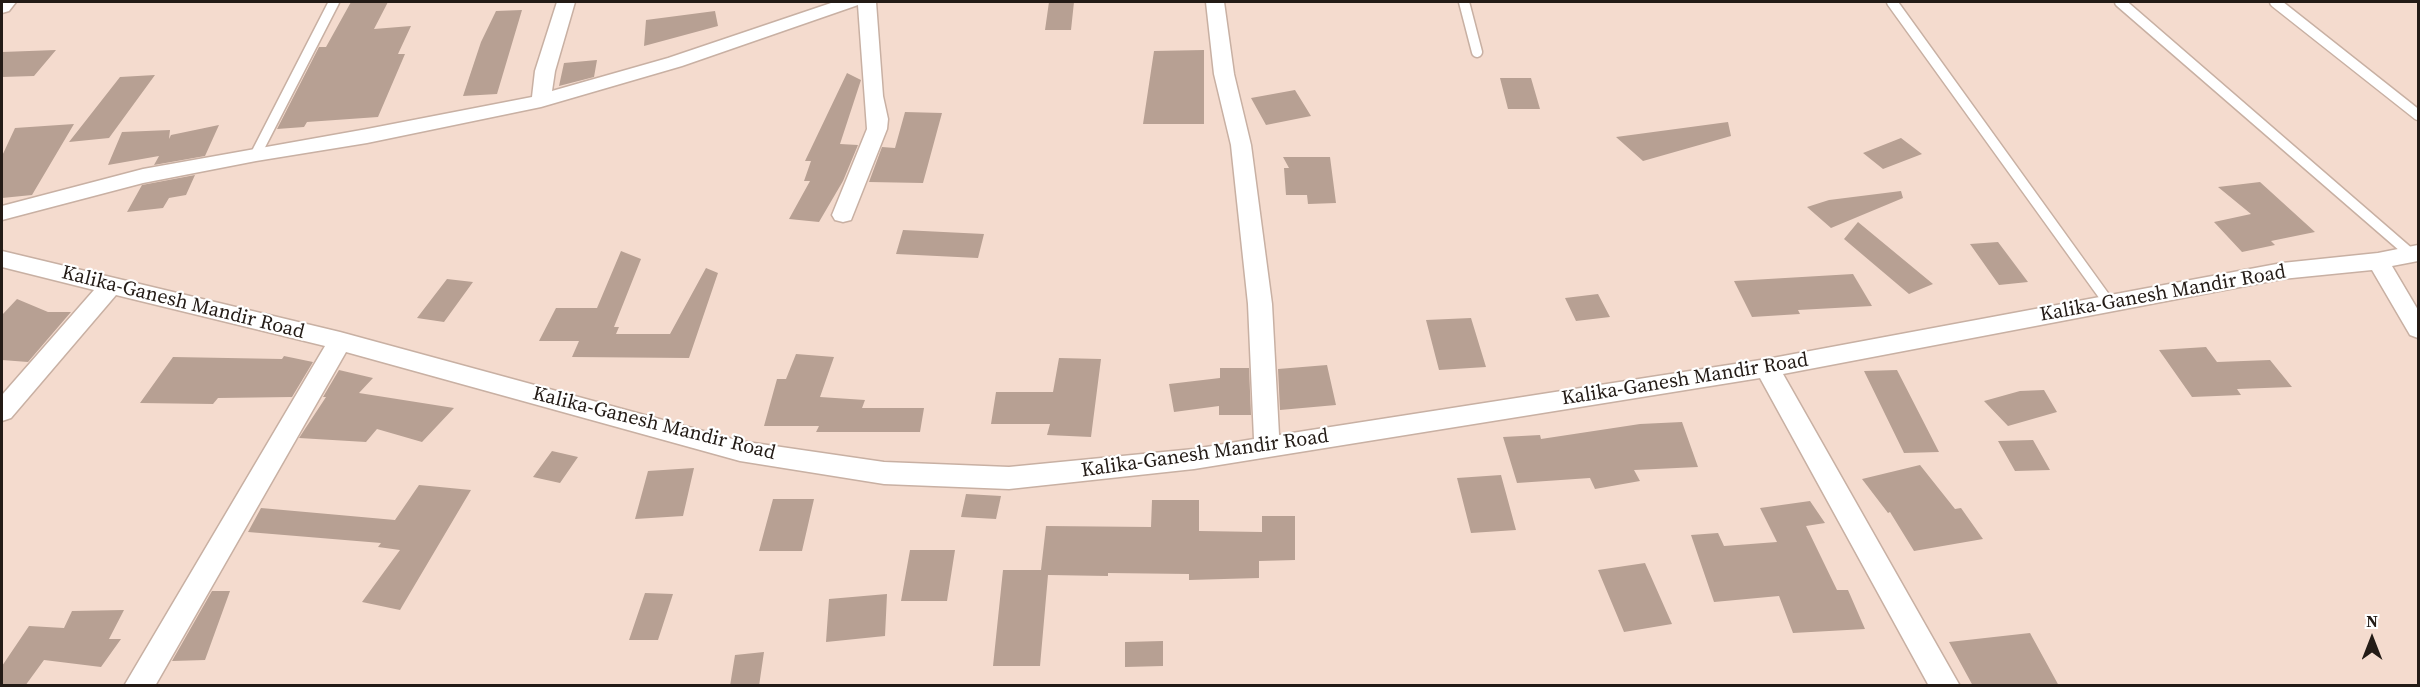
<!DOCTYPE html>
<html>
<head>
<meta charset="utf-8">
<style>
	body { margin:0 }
	#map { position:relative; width:2420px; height:687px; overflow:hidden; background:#f4dbce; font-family:"Source Serif 4",serif }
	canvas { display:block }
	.frame { position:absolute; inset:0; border:3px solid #231b16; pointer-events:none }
	.north { position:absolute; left:2342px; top:609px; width:60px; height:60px; -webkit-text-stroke:4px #fff; paint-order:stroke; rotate:0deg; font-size:16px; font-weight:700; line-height:24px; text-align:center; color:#231b16 }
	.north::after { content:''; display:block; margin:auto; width:21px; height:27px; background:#231b16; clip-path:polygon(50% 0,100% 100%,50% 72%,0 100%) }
</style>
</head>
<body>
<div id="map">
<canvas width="2420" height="687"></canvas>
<div class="frame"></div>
<div class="north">N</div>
</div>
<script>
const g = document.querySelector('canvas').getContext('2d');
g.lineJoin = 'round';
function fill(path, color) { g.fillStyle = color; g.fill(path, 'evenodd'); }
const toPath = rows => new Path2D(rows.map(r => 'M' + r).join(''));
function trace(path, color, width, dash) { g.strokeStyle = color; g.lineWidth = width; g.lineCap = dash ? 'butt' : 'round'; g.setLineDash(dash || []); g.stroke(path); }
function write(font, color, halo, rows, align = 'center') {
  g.font = font + ' "Source Serif 4",serif'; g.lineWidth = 4.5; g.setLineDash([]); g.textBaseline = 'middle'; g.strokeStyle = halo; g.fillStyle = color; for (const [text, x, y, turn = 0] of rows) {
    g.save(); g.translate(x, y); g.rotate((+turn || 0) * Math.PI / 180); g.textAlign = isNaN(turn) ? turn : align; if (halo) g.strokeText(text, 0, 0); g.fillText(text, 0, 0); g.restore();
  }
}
const building = toPath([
	[351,2,388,2,374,29,411,26,398,54,405,54,378,117,307,122,304,127,277,129,319,47,326,47],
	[1049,2,1074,2,1071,30,1045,30],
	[522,10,497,94,463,96,481,42,496,11],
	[715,11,718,26,644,46,646,20],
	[56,50,34,76,2,77,2,52],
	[1204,50,1204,124,1143,124,1154,51],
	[597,60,594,77,559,86,564,63],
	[847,73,861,80,840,144,858,145,843,181,819,222,789,219,810,181,804,181,811,161,805,161],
	[155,75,109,138,69,142,120,77],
	[1500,78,1531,78,1540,109,1508,109],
	[1295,90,1311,116,1266,125,1251,98],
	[905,112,942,113,923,183,869,182,882,147,895,148],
	[1728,122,1731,136,1643,161,1616,137],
	[74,124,32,195,2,198,2,156,15,128],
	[219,125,205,156,154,165,159,156,108,165,122,132,170,130,169,139,171,135],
	[1901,138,1922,154,1883,169,1863,153],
	[1283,157,1330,157,1336,203,1308,204,1307,195,1286,195,1284,168,1289,168],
	[195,175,186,195,169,198,163,208,127,212,142,185],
	[2260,182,2315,232,2271,241,2275,245,2242,252,2214,222,2251,214,2218,187],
	[1901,191,1903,198,1831,228,1807,207,1829,200],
	[1858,222,1933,284,1909,294,1844,239],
	[903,230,984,234,978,258,896,254],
	[1998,242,2028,282,1999,285,1970,244],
	[621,251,641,259,614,327,619,327,616,334,670,334,706,268,718,273,689,358,572,357,579,341,539,341,556,308,597,308],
	[1853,274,1872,306,1798,310,1800,314,1752,317,1734,281],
	[447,279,473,282,444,322,417,318],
	[1598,294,1610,317,1576,321,1565,298],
	[17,299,48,312,71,312,28,362,2,360,2,315],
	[1471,318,1486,367,1439,370,1426,320],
	[2206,347,2217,362,2270,360,2292,387,2237,389,2241,395,2192,397,2159,350],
	[796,354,834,357,820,397,865,400,862,408,924,408,920,432,816,432,819,426,764,426,777,379,786,379],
	[284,356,313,362,292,397,218,398,213,404,140,403,173,357,282,359],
	[1059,358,1101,359,1091,437,1047,435,1050,424,991,424,996,392,1053,392],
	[1327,365,1336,405,1280,410,1278,369],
	[1220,368,1249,368,1251,415,1219,415,1219,406,1174,412,1169,384,1220,378],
	[339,370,373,378,359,393,454,408,422,442,377,429,366,442,299,438,326,397,323,397],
	[1897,370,1939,452,1904,453,1864,371],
	[2044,390,2057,412,2008,426,1984,401,2020,391],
	[1682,422,1698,467,1634,470,1640,481,1595,489,1590,478,1517,483,1503,437,1540,435,1541,439,1640,424],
	[2033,440,2050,470,2015,471,1998,441],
	[552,451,578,457,560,483,533,477],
	[1920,465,1955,509,1961,508,1983,539,1914,551,1890,512,1888,513,1862,479],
	[694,468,683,516,635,519,648,471],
	[1501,475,1516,530,1471,533,1457,478],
	[419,485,471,490,400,610,362,602,400,550,378,547,381,543,248,532,261,508,395,520],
	[966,494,1001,496,996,519,961,517],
	[773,499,814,499,802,551,759,551],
	[1152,500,1199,500,1199,531,1262,532,1262,516,1295,516,1295,560,1259,561,1259,578,1189,580,1189,574,1108,573,1108,576,1048,575,1040,666,993,666,1003,570,1041,570,1046,526,1151,527],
	[1810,501,1825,523,1806,526,1837,590,1848,590,1865,629,1793,633,1779,596,1714,602,1691,535,1718,533,1724,546,1777,542,1760,508],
	[910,550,955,550,947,601,901,601],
	[1645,563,1672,624,1624,632,1598,570],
	[212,591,230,591,205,660,172,661],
	[645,593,673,594,658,640,629,640],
	[887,594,885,636,826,642,829,599],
	[124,610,109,639,121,639,101,667,44,660,25,686,2,686,2,666,29,626,64,628,72,611],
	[2030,633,2059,686,1973,686,1949,642],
	[1163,641,1163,666,1125,667,1125,642],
	[764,652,759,686,730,686,735,655]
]);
const service = toPath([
	[1464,2,1477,52],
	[1892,2,2109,303],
	[2120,2,2411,254],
	[2275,2,2418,115],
	[256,154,334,2]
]);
const minor = toPath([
	[2,2,16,2,9,11,2,13,2,2],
	[557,2,575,2,555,71,552,91,668,58,834,2,876,2,883,96,888,119,887,129,851,220,843,222,835,220,832,215,867,129,858,5,682,66,541,107,367,143,256,161,143,183,2,220,2,206,143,169,367,129,532,97,535,71,557,2],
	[1206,2,1224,2,1234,74,1251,145,1272,304,1279,435,1767,359,2282,263,2378,253,2418,245,2418,261,2392,266,2418,310,2418,338,2410,335,2372,270,2282,279,1783,374,1960,686,1929,686,1760,378,1194,469,1009,489,884,484,740,461,346,352,155,686,124,686,325,346,116,295,11,418,2,421,2,395,94,290,2,267,2,251,340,332,740,441,884,462,1009,467,1194,449,1254,439,1248,304,1231,145,1214,74,1206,2]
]);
const streetNames = [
	["Kalika-Ganesh Mandir Road",2163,294,-10],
	["Kalika-Ganesh Mandir Road",183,303,14],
	["Kalika-Ganesh Mandir Road",1685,380,-9],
	["Kalika-Ganesh Mandir Road",654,424,14],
	["Kalika-Ganesh Mandir Road",1205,454,-8]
];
fill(building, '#b7a093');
trace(service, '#c8b0a3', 13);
trace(minor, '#c8b0a3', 3);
trace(service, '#fff', 10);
fill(minor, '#fff');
write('20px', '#231b16', '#fff', streetNames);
</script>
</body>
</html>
